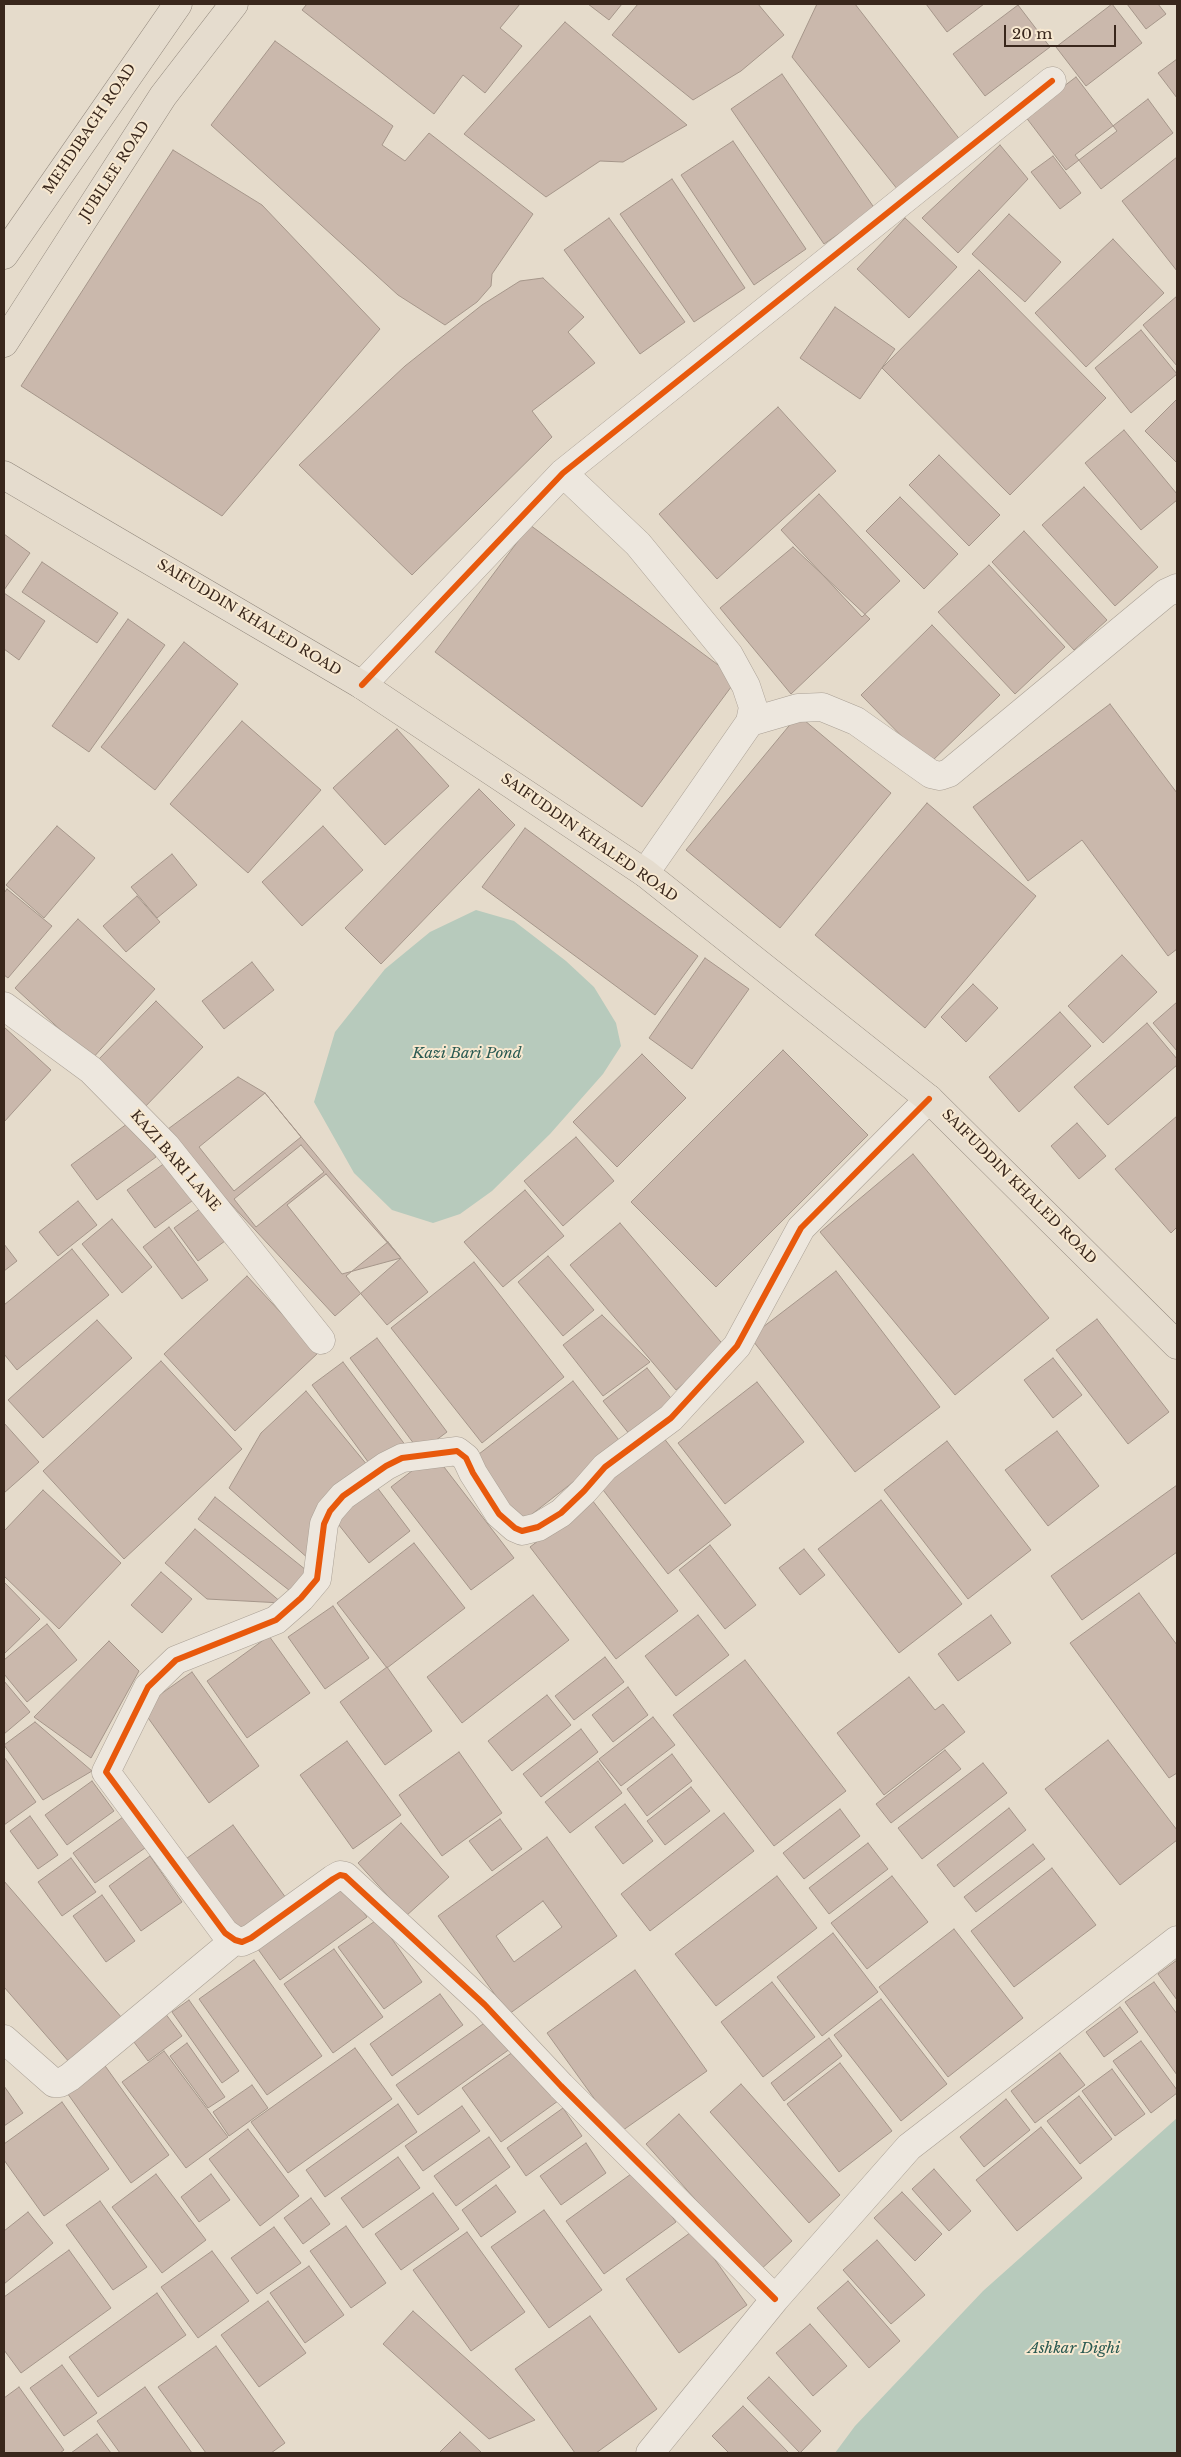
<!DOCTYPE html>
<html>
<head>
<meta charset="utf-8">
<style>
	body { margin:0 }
	#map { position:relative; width:1181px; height:2457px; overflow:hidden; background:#e5dbcb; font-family:"Libre Baskerville",serif }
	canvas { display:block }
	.frame { position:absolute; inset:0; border:5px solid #39271c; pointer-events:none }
	.scale { position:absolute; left:1004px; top:25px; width:112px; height:22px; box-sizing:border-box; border:2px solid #39271c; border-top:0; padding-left:6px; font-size:15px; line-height:18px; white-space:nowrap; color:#39271c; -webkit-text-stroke:4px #f7e8d0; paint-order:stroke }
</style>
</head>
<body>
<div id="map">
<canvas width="1181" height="2457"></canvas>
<div class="frame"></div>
<div class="scale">20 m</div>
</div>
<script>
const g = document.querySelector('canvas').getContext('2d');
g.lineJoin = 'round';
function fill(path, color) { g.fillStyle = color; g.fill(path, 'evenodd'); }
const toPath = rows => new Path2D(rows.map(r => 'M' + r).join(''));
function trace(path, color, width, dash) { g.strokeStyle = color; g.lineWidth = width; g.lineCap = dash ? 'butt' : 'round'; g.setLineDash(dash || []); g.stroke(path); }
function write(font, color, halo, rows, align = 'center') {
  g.font = font + ' "Libre Baskerville",serif'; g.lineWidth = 4; g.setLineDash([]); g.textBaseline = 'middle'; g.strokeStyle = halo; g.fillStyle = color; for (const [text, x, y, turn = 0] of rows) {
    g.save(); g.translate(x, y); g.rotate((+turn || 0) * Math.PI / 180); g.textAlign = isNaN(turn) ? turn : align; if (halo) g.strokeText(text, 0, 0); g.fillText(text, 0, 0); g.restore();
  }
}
const water = toPath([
	[476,910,514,921,566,961,594,987,616,1023,621,1046,603,1074,550,1134,492,1191,460,1214,433,1223,392,1210,354,1173,314,1102,335,1032,385,969,430,932],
	[1177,2118,1177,2453,835,2453,855,2426,983,2291]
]);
const building = toPath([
	[307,4,520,4,500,28,522,46,485,93,463,75,434,114,302,10,307,4],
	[588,4,622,4,609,20,588,4],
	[638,4,758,4,784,35,741,71,693,100,612,35,638,4],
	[817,4,855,4,961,141,898,190,792,57,817,4],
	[926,4,984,4,947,32,926,4],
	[1112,4,1142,43,1086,86,1056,47,1112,4],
	[1127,4,1158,4,1166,14,1146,29,1127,4],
	[1018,5,1050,47,985,96,953,54,1018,5],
	[565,22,687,125,623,162,600,161,546,197,464,134,565,22],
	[275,41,393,126,382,145,405,161,429,133,533,214,492,274,491,286,477,302,445,325,398,295,211,125,275,41],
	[1177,59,1177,98,1158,73,1177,59],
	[782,74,875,209,824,244,731,109,782,74],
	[1076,77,1117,131,1066,170,1025,116,1076,77],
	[1148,99,1173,133,1101,189,1075,155,1148,99],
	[733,141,806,249,754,285,681,175,733,141],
	[1000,145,1028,179,958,253,922,218,1000,145],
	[173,150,262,205,380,329,222,516,21,386,173,150],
	[1053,156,1081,193,1060,209,1031,172,1053,156],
	[1177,157,1177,271,1122,201,1177,157],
	[672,179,745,288,694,322,620,214,672,179],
	[1009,214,1061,262,1025,302,972,254,1009,214],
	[609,218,685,322,640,354,564,250,609,218],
	[905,218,957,267,909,318,857,269,905,218],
	[1113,239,1164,293,1086,367,1035,313,1113,239],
	[979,270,1106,398,1010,495,882,368,979,270],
	[543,278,584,317,568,332,595,363,532,411,552,437,412,575,299,465,405,366,482,305,520,281,543,278],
	[1177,296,1177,366,1143,325,1177,296],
	[835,307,895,349,860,399,800,358,835,307],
	[1141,330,1177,374,1131,413,1095,368,1141,330],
	[1177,399,1177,463,1145,431,1177,399],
	[778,407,836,471,717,579,659,514,778,407],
	[1124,430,1177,494,1177,500,1141,530,1085,463,1124,430],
	[939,455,1000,515,969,546,909,485,939,455],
	[1084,487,1158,567,1115,606,1042,525,1084,487],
	[819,494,900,581,862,617,781,530,819,494],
	[900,497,958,554,924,589,866,531,900,497],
	[530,525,737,679,642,807,435,652,530,525],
	[1024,531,1107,620,1074,650,992,562,1024,531],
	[4,534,30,553,4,590,4,534],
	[793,547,870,619,791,694,720,608,793,547],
	[42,562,118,613,97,643,22,592,42,562],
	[989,565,1065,647,1015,694,938,612,989,565],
	[4,593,45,621,19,660,4,649,4,593],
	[128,619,165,645,89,752,52,726,128,619],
	[932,625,1000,695,929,764,861,695,932,625],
	[184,642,238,684,155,790,101,747,184,642],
	[1110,704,1177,793,1177,949,1168,956,1082,840,1028,881,973,807,1110,704],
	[798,715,891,793,780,928,686,850,798,715],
	[242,721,321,790,248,873,170,804,242,721],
	[397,729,449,786,385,845,333,788,397,729],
	[479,789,515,825,381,964,345,928,479,789],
	[927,803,1036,896,925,1028,815,935,927,803],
	[57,826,95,858,44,918,6,885,57,826],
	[323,826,363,870,302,926,262,882,323,826],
	[525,828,698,956,655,1015,482,887,525,828],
	[172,854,197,885,157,918,131,887,172,854],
	[7,889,52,926,8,978,4,975,4,893,7,889],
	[137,896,160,922,126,952,103,926,137,896],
	[78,919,155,989,92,1059,15,988,78,919],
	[1122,955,1157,992,1103,1043,1068,1006,1122,955],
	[705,958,749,989,692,1069,649,1038,705,958],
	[252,962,274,990,224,1029,202,1001,252,962],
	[973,984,998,1008,966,1042,941,1017,973,984],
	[156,1001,203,1047,141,1111,94,1064,156,1001],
	[1177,1002,1177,1051,1153,1023,1177,1002],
	[1060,1012,1091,1046,1019,1112,989,1077,1060,1012],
	[1147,1023,1177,1059,1177,1065,1108,1125,1074,1087,1147,1023],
	[4,1027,51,1070,4,1122,4,1027],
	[783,1050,868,1135,716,1287,631,1202,783,1050],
	[642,1054,686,1098,617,1167,573,1122,642,1054],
	[238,1077,265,1093,401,1258,335,1316,164,1132,238,1077],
	[265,1093,301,1137,234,1191,199,1147,265,1093],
	[1177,1116,1177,1227,1171,1233,1115,1169,1177,1116],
	[131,1121,156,1157,97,1200,71,1165,131,1121],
	[1077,1123,1106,1156,1079,1179,1051,1146,1077,1123],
	[576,1137,614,1181,563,1226,524,1181,576,1137],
	[301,1145,324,1172,256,1227,234,1199,301,1145],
	[913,1154,1049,1318,955,1395,820,1232,913,1154],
	[169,1160,196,1198,155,1228,127,1190,169,1160],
	[326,1174,401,1258,342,1274,287,1205,326,1174],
	[525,1190,564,1236,503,1287,464,1242,525,1190],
	[78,1201,97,1225,58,1256,39,1232,78,1201],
	[205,1205,229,1238,198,1261,174,1228,205,1205],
	[112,1219,152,1267,122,1293,82,1244,112,1219],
	[620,1223,726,1348,676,1390,570,1265,620,1223],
	[169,1227,208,1280,182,1299,143,1247,169,1227],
	[388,1242,428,1292,387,1325,346,1276,388,1242],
	[4,1244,17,1261,4,1271,4,1244],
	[72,1249,109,1295,17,1370,4,1354,4,1305,72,1249],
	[548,1256,594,1310,563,1336,518,1282,548,1256],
	[474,1262,564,1377,482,1443,391,1328,474,1262],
	[836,1271,940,1407,855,1472,750,1337,836,1271],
	[247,1276,318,1353,235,1431,164,1354,247,1276],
	[602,1315,650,1362,603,1396,563,1345,602,1315],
	[1097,1319,1169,1412,1128,1444,1056,1350,1097,1319],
	[97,1320,132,1358,43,1438,8,1400,97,1320],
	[377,1338,447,1432,420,1452,350,1358,377,1338],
	[1053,1358,1082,1395,1053,1418,1024,1380,1053,1358],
	[161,1361,242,1449,124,1559,43,1471,161,1361],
	[343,1362,406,1446,374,1470,312,1385,343,1362],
	[647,1368,678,1407,634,1440,603,1401,647,1368],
	[573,1381,622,1444,518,1525,470,1461,573,1381],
	[757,1382,804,1442,725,1504,678,1443,757,1382],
	[306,1391,368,1466,310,1560,229,1488,261,1433,306,1391],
	[4,1423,39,1462,4,1493,4,1423],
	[1057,1431,1099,1486,1048,1526,1005,1470,1057,1431],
	[663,1437,731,1525,668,1574,600,1486,663,1437],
	[947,1441,1031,1550,968,1599,884,1490,947,1441],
	[434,1454,514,1558,471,1590,391,1487,434,1454],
	[373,1482,410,1531,369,1563,331,1515,373,1482],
	[1177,1485,1177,1552,1082,1620,1051,1576,1177,1485],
	[43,1490,121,1563,59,1629,4,1576,4,1531,43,1490],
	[215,1497,311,1574,294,1594,198,1519,215,1497],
	[592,1500,678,1611,616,1659,530,1547,592,1500],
	[881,1500,962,1604,899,1653,818,1549,881,1500],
	[195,1529,282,1603,207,1599,165,1563,195,1529],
	[414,1543,465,1608,387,1668,337,1603,414,1543],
	[710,1545,756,1605,725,1629,679,1570,710,1545],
	[804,1549,825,1575,800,1595,779,1568,804,1549],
	[161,1572,192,1599,162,1633,131,1605,161,1572],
	[4,1582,40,1619,4,1654,4,1582],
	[1139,1593,1177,1645,1177,1773,1169,1778,1070,1643,1139,1593],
	[533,1595,569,1640,462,1723,427,1677,533,1595],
	[333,1606,369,1658,325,1689,288,1637,333,1606],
	[698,1615,729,1655,676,1696,645,1656,698,1615],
	[991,1615,1011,1643,958,1681,938,1654,991,1615],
	[47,1624,77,1660,27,1702,4,1674,4,1660,47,1624],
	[269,1636,310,1693,247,1738,207,1681,269,1636],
	[109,1641,139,1671,91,1758,34,1717,109,1641],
	[605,1657,624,1682,574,1720,555,1696,605,1657],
	[745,1660,846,1791,774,1846,673,1715,745,1660],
	[387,1667,432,1731,385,1765,340,1702,387,1667],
	[192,1672,259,1766,209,1803,141,1708,192,1672],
	[909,1677,935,1710,943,1704,965,1732,884,1795,837,1733,909,1677],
	[4,1681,30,1712,4,1734,4,1681],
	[628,1687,648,1715,613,1742,592,1715,628,1687],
	[547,1695,571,1725,512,1771,488,1741,547,1695],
	[653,1717,675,1745,621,1786,599,1759,653,1717],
	[35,1722,92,1771,43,1800,4,1745,35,1722],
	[581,1729,598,1752,541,1797,523,1774,581,1729],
	[1108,1740,1177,1830,1177,1840,1120,1885,1045,1789,1108,1740],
	[347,1741,401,1815,353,1849,300,1775,347,1741],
	[945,1750,961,1769,891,1823,876,1804,945,1750],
	[459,1752,502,1813,442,1856,399,1795,459,1752],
	[672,1754,692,1781,647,1816,627,1789,672,1754],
	[4,1757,36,1802,4,1825,4,1757],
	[598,1761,622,1793,570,1833,545,1802,598,1761],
	[983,1763,1007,1793,922,1859,898,1828,983,1763],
	[92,1781,114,1811,67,1845,45,1815,92,1781],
	[691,1787,710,1811,665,1845,647,1821,691,1787],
	[625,1804,653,1841,623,1864,595,1827,625,1804],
	[1009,1808,1026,1830,954,1887,937,1865,1009,1808],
	[840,1809,860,1836,804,1879,783,1853,840,1809],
	[724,1813,754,1851,650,1931,621,1894,724,1813],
	[30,1816,58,1855,38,1869,10,1831,30,1816],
	[123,1817,145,1848,95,1883,73,1853,123,1817],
	[500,1819,522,1849,492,1871,469,1841,500,1819],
	[401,1823,449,1877,406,1916,358,1863,401,1823],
	[233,1825,286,1898,235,1933,183,1861,233,1825],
	[547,1837,617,1936,509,2014,438,1916,547,1837],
	[543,1901,562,1927,514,1962,496,1936,543,1901],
	[868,1843,888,1869,829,1914,809,1888,868,1843],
	[1033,1844,1045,1859,976,1912,964,1897,1033,1844],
	[150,1856,182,1902,141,1931,109,1886,150,1856],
	[71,1858,96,1892,62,1916,38,1882,71,1858],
	[1052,1868,1096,1925,1014,1987,971,1931,1052,1868],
	[777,1876,817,1928,716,2006,675,1954,777,1876],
	[892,1876,928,1922,867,1969,831,1923,892,1876],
	[4,1881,122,2018,70,2063,4,1987,4,1881],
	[342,1883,367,1917,280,1980,255,1945,342,1883],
	[102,1895,135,1941,106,1962,73,1916,102,1895],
	[378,1919,422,1982,384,2009,338,1947,378,1919],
	[954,1929,1023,2018,948,2077,879,1987,954,1929],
	[833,1933,878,1992,822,2036,777,1977,833,1933],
	[334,1949,383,2017,333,2053,284,1984,334,1949],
	[254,1960,322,2056,267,2095,199,1999,254,1960],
	[1177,1960,1177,2000,1158,1974,1177,1960],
	[635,1970,707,2071,619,2133,547,2033,635,1970],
	[772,1982,815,2037,763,2077,721,2022,772,1982],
	[1154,1982,1177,2014,1177,2075,1125,2002,1154,1982],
	[440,1994,463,2025,392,2076,370,2044,440,1994],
	[881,1999,947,2084,901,2121,834,2035,881,1999],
	[189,2000,239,2071,222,2083,172,2012,189,2000],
	[1120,2007,1138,2032,1104,2057,1086,2032,1120,2007],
	[165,2013,182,2036,148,2061,131,2038,165,2013],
	[493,2017,514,2046,418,2115,396,2085,493,2017],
	[829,2038,842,2056,784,2101,771,2083,829,2038],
	[1141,2041,1177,2090,1177,2093,1151,2113,1113,2061,1141,2041],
	[187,2043,225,2097,208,2108,170,2056,187,2043],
	[520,2047,558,2101,501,2142,462,2088,520,2047],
	[355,2048,392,2099,288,2173,251,2122,355,2048],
	[164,2051,228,2137,186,2168,122,2082,164,2051],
	[1060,2053,1085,2085,1035,2123,1011,2091,1060,2053],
	[103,2063,169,2155,131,2183,65,2090,103,2063],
	[840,2063,892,2131,839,2172,787,2104,840,2063],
	[1112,2069,1145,2114,1115,2136,1082,2091,1112,2069],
	[741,2084,840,2195,809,2223,710,2112,741,2084],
	[252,2085,268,2108,229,2136,213,2112,252,2085],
	[4,2086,23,2113,4,2126,4,2086],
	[1079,2096,1112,2139,1080,2164,1047,2121,1079,2096],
	[1006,2099,1030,2130,984,2167,960,2137,1006,2099],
	[62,2102,109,2169,44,2216,4,2160,4,2144,62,2102],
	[398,2104,417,2132,325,2197,306,2170,398,2104],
	[462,2106,480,2131,423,2171,405,2146,462,2106],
	[563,2108,582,2136,526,2176,507,2148,563,2108],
	[679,2114,792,2241,759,2271,646,2144,679,2114],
	[1041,2127,1082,2178,1017,2231,976,2180,1041,2127],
	[248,2129,299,2196,260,2226,209,2159,248,2129],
	[489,2137,510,2167,456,2206,434,2176,489,2137],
	[586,2143,606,2173,561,2205,540,2176,586,2143],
	[398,2157,420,2188,363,2228,341,2198,398,2157],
	[638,2169,676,2222,604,2274,566,2221,638,2169],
	[934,2169,971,2211,949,2231,912,2189,934,2169],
	[156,2174,206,2240,162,2273,112,2207,156,2174],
	[211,2174,230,2200,199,2222,181,2197,211,2174],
	[496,2185,516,2212,481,2237,462,2210,496,2185],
	[902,2192,942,2234,915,2261,874,2218,902,2192],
	[433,2193,459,2229,401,2270,375,2234,433,2193],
	[311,2198,330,2224,303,2244,284,2218,311,2198],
	[100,2201,147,2267,113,2290,66,2225,100,2201],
	[544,2210,602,2290,549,2328,491,2247,544,2210],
	[28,2212,53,2243,4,2284,4,2231,28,2212],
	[346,2226,386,2283,351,2308,310,2251,346,2226],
	[274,2227,301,2263,257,2294,231,2258,274,2227],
	[694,2230,747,2305,679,2353,626,2279,694,2230],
	[467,2232,525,2312,471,2351,413,2270,467,2232],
	[877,2240,925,2295,891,2324,843,2270,877,2240],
	[69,2250,111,2308,21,2373,4,2350,4,2297,69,2250],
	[212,2251,249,2301,198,2338,161,2287,212,2251],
	[309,2266,344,2315,305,2343,270,2293,309,2266],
	[848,2281,900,2341,869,2368,817,2308,848,2281],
	[157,2293,186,2335,98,2397,69,2357,157,2293],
	[268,2301,306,2353,259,2387,221,2335,268,2301],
	[413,2311,535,2420,489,2439,383,2344,413,2311],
	[590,2316,657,2409,596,2453,575,2453,515,2369,590,2316],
	[810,2324,847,2366,813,2396,776,2353,810,2324],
	[216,2346,285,2443,271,2453,206,2453,158,2387,216,2346],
	[62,2365,97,2413,64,2436,30,2388,62,2365],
	[769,2377,821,2431,800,2453,747,2398,769,2377],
	[19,2387,64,2450,60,2453,4,2453,4,2398,19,2387],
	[145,2387,192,2453,120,2453,97,2421,145,2387],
	[743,2406,789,2453,729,2453,712,2436,743,2406],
	[460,2432,482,2453,439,2453,460,2432],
	[97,2434,111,2453,71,2453,97,2434]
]);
const minor = toPath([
	[563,473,638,544,729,655,746,686,753,707,750,722,645,873],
	[362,685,563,473,1052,81],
	[750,722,798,708,822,707,856,721,931,774,940,776,949,773,1166,593,1177,588],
	[4,1006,91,1070,166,1146,321,1340],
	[4,2039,54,2083,60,2083,70,2077,235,1940],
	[775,2299,561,2086,485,2005,345,1876,340,1875,333,1879,251,1938,242,1942,235,1940,225,1933,106,1772,148,1687,176,1660,276,1620,301,1598,317,1579,324,1524,330,1511,343,1496,386,1466,402,1458,457,1451,466,1458,473,1473,499,1514,515,1528,522,1531,538,1527,561,1513,584,1491,605,1467,671,1418,737,1346,801,1228,929,1099],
	[650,2453,775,2299,909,2147,1177,1940]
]);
const major = toPath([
	[4,255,178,4],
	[4,343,163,96,234,4],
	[4,475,362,685,645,873,929,1099,1177,1345]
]);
const cycleway = toPath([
	[362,685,563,473,1052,81],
	[775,2299,561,2086,485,2005,345,1876,340,1875,333,1879,251,1938,242,1942,235,1940,225,1933,106,1772,148,1687,176,1660,276,1620,301,1598,317,1579,324,1524,330,1511,343,1496,386,1466,402,1458,457,1451,466,1458,473,1473,499,1514,515,1528,522,1531,538,1527,561,1513,584,1491,605,1467,671,1418,737,1346,801,1228,929,1099]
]);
const streetNames = [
	["MEHDIBAGH ROAD",90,129,-56],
	["JUBILEE ROAD",115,171,-57],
	["SAIFUDDIN KHALED ROAD",249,618,31],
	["SAIFUDDIN KHALED ROAD",589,838,35],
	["KAZI BARI LANE",175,1161,49],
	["SAIFUDDIN KHALED ROAD",1019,1187,45]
];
const waterNames = [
	["Kazi Bari Pond",467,1054],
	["Ashkar Dighi",1074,2349]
];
fill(water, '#b7cabc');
fill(building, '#cab8ac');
trace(building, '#a5968a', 1);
trace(minor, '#aaa095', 29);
trace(major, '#90867b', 29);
trace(minor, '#ede7de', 28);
trace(major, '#e5dcce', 28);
trace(cycleway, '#e8590c', 6);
write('14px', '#39271c', '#f7e8d0', streetNames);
write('italic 15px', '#2a5a52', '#f7e8d0', waterNames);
</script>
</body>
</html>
